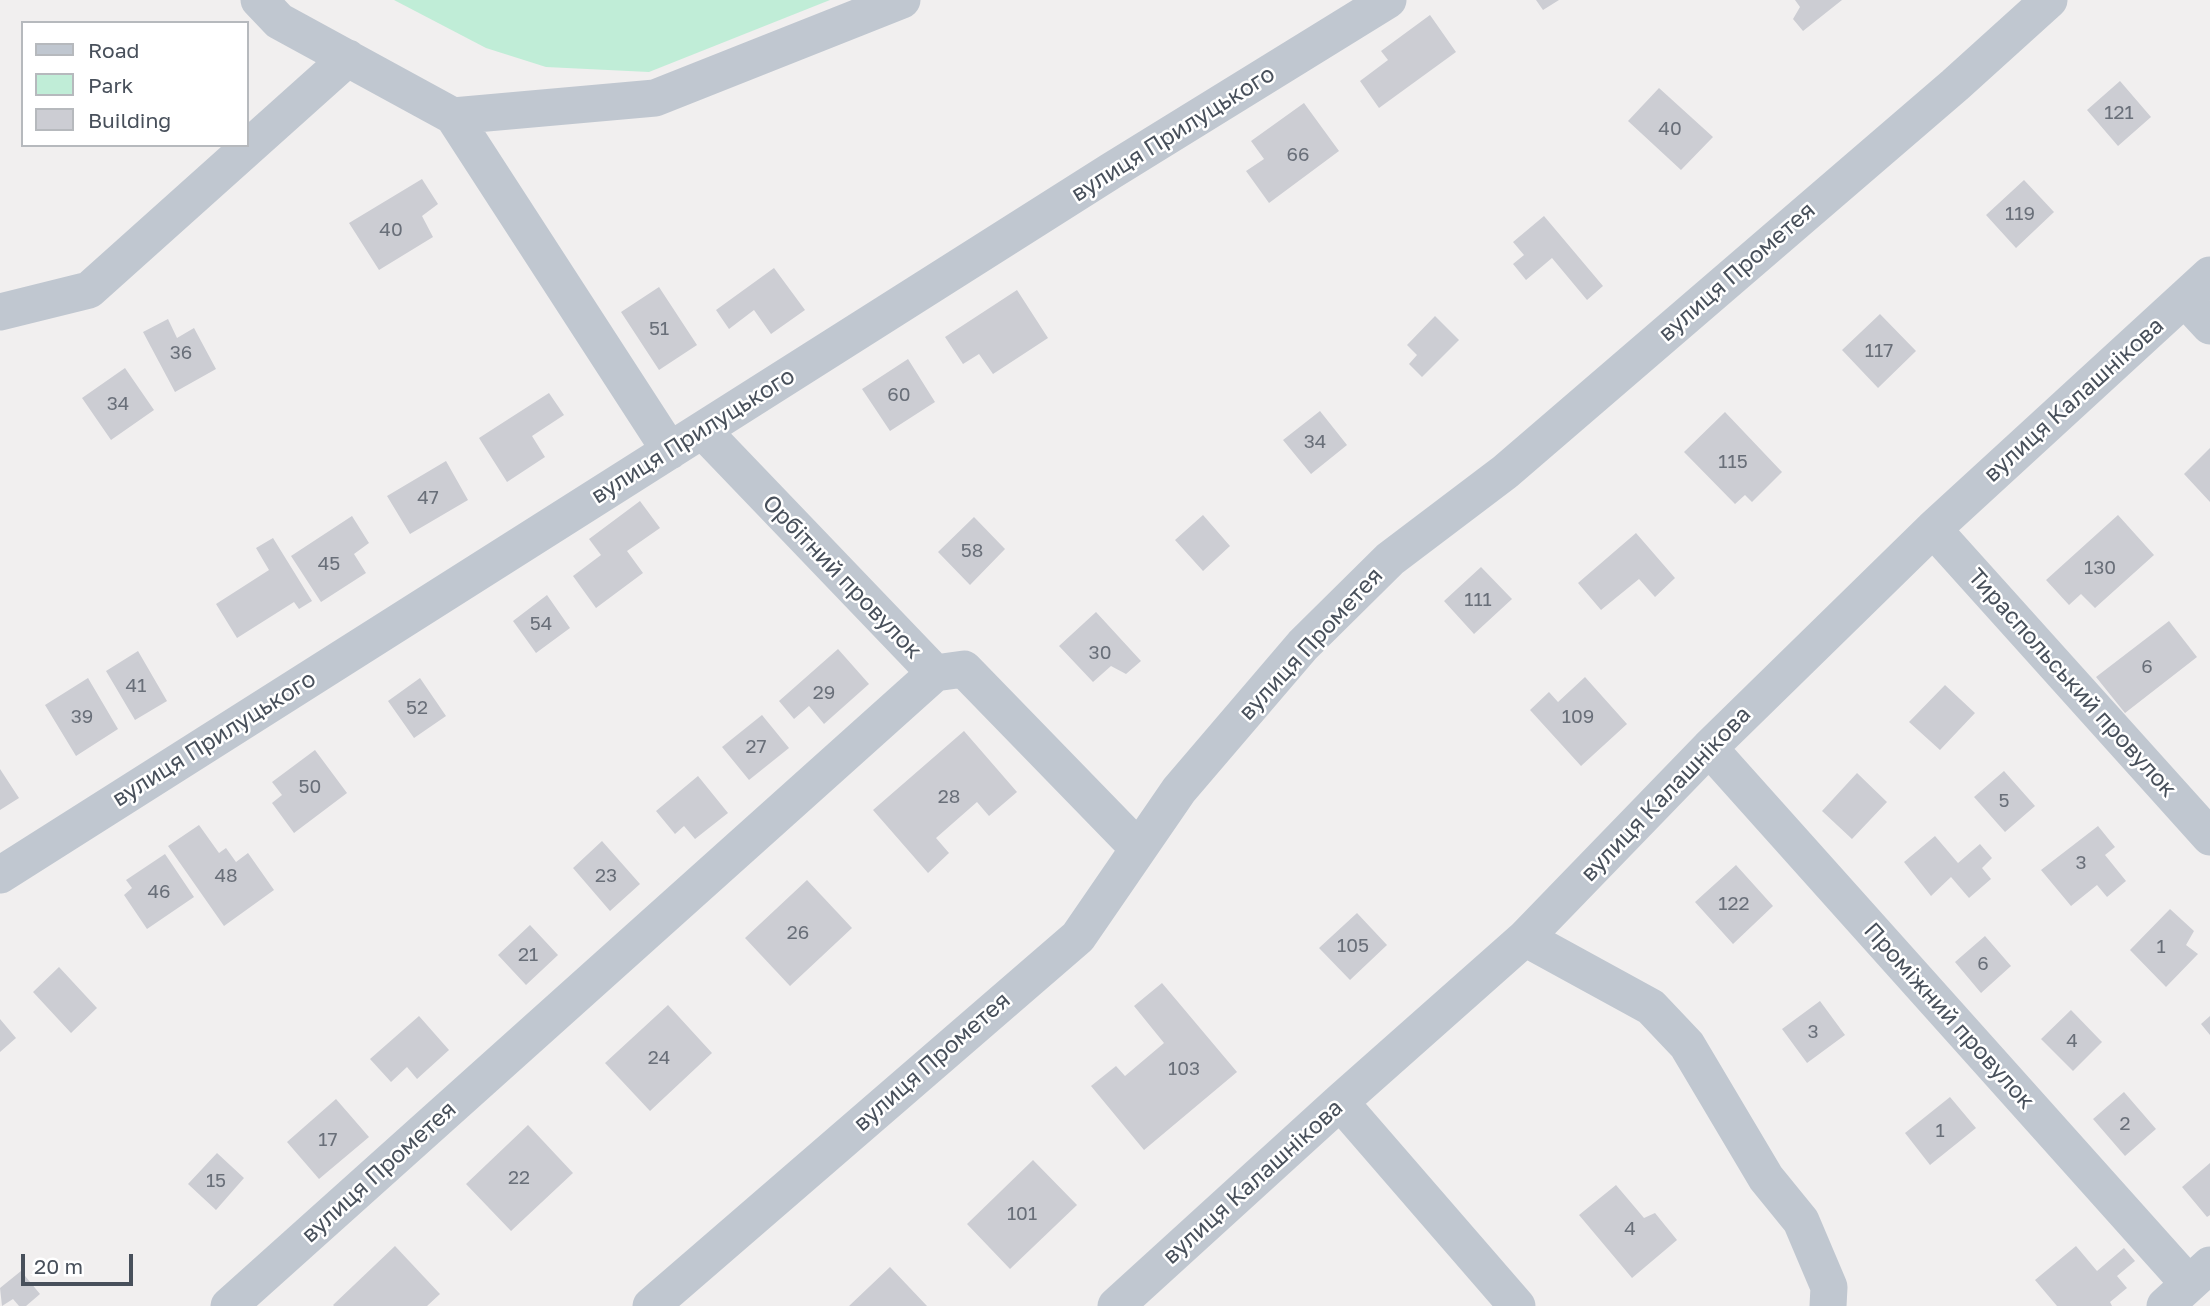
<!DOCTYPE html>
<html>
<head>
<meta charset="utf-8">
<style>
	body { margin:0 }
	#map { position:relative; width:2210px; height:1306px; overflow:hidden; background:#f1efef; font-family:"Golos Text",sans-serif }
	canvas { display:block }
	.legend { position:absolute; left:21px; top:21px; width:228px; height:126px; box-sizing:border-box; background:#fff; border:2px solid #b6b9bd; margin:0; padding:9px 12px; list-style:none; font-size:21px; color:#48505b }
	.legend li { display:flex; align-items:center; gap:14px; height:35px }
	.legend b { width:35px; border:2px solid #b6b9bd }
	.scale { position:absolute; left:21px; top:1254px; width:112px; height:32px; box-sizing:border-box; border:4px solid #48505b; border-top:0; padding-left:9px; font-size:21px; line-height:24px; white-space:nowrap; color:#48505b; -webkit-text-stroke:5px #fff; paint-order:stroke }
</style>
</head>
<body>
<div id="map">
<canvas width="2210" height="1306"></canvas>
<ul class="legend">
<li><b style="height:9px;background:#c0c7d0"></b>Road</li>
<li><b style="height:19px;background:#c0edd7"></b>Park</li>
<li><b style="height:19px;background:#cccdd3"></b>Building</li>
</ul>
<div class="scale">20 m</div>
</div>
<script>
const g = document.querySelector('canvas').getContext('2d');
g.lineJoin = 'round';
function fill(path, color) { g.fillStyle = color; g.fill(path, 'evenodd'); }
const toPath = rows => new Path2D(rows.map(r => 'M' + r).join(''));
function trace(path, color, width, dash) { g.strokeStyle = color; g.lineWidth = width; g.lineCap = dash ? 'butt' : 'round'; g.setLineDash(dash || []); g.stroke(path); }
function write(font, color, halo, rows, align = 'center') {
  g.font = font + ' "Golos Text",sans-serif'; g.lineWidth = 5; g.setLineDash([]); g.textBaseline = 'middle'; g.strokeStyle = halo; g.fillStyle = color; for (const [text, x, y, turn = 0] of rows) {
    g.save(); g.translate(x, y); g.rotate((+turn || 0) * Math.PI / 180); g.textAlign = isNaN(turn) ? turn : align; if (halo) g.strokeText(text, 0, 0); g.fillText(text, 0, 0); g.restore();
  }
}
const green = toPath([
	[394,0,830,0,649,72,546,67,486,48]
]);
const building = toPath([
	[1536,0,1559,0,1543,10],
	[1795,0,1842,0,1803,31,1793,19,1800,7],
	[1430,15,1456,52,1379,108,1360,81,1388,60,1381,51],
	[2120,81,2151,117,2118,146,2087,110],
	[1659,88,1713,137,1681,170,1628,121],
	[1304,103,1339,151,1269,203,1246,171,1264,159,1251,141],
	[422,179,438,204,422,216,433,237,379,270,349,223],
	[2024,180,2054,212,2016,248,1986,215],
	[1544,216,1603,286,1587,300,1552,258,1526,280,1513,264,1524,255,1513,242],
	[774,268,805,310,771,334,754,310,729,329,716,310],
	[659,287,697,345,659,370,621,312],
	[1017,290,1048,338,993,374,979,354,963,364,945,337],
	[1880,314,1916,351,1878,388,1842,350],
	[1435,316,1459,340,1422,377,1409,364,1417,355,1407,345],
	[168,319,177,338,194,328,216,369,175,392,143,332],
	[908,359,935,402,890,431,862,389],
	[125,368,154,410,111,440,82,398],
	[549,393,564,415,532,436,545,457,507,482,479,438],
	[1320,411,1347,445,1311,474,1283,440],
	[1725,412,1782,472,1752,502,1745,495,1735,504,1684,452],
	[2210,448,2210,502,2184,474],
	[446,461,468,500,410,534,387,496],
	[640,501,660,528,627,551,643,573,596,608,573,576,601,555,589,539],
	[1203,515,1230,546,1203,571,1175,540],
	[2118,515,2154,555,2095,608,2081,594,2069,605,2046,580],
	[352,516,369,543,354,554,366,573,321,602,291,556],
	[974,517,1005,549,970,585,938,552],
	[1636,533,1675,578,1655,597,1639,579,1601,610,1578,583],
	[273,538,312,601,299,609,294,602,237,638,216,604,269,570,256,548],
	[1481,567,1512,599,1474,634,1444,601],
	[547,595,570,628,536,653,513,621],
	[1096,612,1141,661,1126,674,1111,666,1093,682,1059,646],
	[2169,621,2197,657,2125,713,2096,677],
	[838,649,869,684,824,724,809,706,794,719,779,701],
	[138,651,167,701,135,720,106,671],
	[1585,677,1627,724,1581,766,1530,710,1549,692,1558,702],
	[88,678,118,729,76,756,45,705],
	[420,678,446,716,414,738,388,701],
	[1945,685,1975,713,1940,750,1909,722],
	[762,715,789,748,749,780,722,747],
	[964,731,1017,792,989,816,977,802,936,838,949,853,928,873,873,810],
	[315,750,347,793,294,833,272,803,282,795,272,782],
	[0,769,19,798,0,810],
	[2004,771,2035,806,2005,832,1974,797],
	[1857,773,1887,802,1852,839,1822,811],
	[698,776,728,813,695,839,684,826,675,834,656,811],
	[199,825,219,853,226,848,236,862,248,853,274,890,224,926,168,846],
	[2098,826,2115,847,2105,855,2126,881,2107,897,2097,885,2071,906,2041,870],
	[1935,836,1958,863,1980,844,1992,858,1982,868,1991,879,1969,898,1951,877,1931,896,1904,862],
	[602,841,640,884,610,911,573,868],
	[165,854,194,897,147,929,124,895,132,888,126,880],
	[1736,865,1773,906,1733,944,1695,902],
	[807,880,852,928,790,986,745,938],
	[2170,909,2194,931,2186,945,2198,954,2166,987,2130,950],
	[1357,913,1387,945,1350,980,1319,948],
	[530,925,558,955,526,985,498,955],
	[1985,936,2011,966,1981,993,1955,962],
	[59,967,97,1008,71,1033,33,992],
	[1162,983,1237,1072,1144,1150,1091,1086,1116,1066,1125,1076,1164,1043,1134,1006],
	[1820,1001,1845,1035,1807,1063,1782,1029],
	[668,1005,712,1053,650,1111,605,1063],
	[2071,1010,2102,1042,2073,1071,2041,1039],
	[419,1016,449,1050,417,1079,407,1067,391,1082,370,1059],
	[2210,1016,2210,1035,2201,1024],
	[0,1019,16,1038,0,1052],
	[2124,1092,2156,1129,2125,1156,2093,1119],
	[1950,1097,1976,1128,1930,1165,1905,1133],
	[336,1099,369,1137,319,1179,287,1142],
	[528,1125,573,1173,511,1231,466,1184],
	[217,1153,244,1178,216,1210,188,1184],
	[1033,1160,1077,1205,1010,1269,967,1224],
	[2210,1163,2210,1215,2207,1217,2182,1187],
	[1616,1185,1644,1218,1655,1213,1677,1240,1632,1278,1579,1215],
	[395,1246,440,1294,427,1306,334,1306,333,1305],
	[2076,1246,2097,1271,2124,1248,2135,1261,2117,1276,2127,1288,2110,1302,2112,1306,2057,1306,2035,1280],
	[890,1267,927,1306,849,1306],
	[21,1271,40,1294,26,1306,19,1306,13,1299,2,1306,0,1288]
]);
const minor = toPath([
	[259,0,279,21,453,116,655,98,902,0],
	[453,116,670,451],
	[2185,299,2210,326],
	[0,312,89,290,348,58],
	[702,430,935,673],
	[1933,529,2210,837],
	[935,673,964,669,1138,848],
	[1709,748,2189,1284],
	[0,875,1111,171,1388,0],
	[1525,938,1651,1007,1687,1045,1766,1178,1801,1221,1829,1287,1828,1306],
	[1340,1102,1517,1306],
	[229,1306,935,673],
	[651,1306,1078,937,1179,790,1303,645,1390,559,1505,472,1955,85,2049,0],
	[1116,1306,1340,1102,1525,938,1709,748,1933,529,2210,275],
	[2165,1306,2210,1265]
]);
const numberNames = [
	["121",2119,113],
	["40",1670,129],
	["66",1298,155],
	["119",2020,214],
	["40",391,230],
	["51",659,329],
	["117",1879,351],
	["36",181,353],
	["60",899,395],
	["34",118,404],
	["34",1315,442],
	["115",1733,462],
	["47",428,498],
	["58",972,551],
	["45",329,564],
	["130",2100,568],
	["111",1478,600],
	["54",541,624],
	["30",1100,653],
	["6",2147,667],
	["41",136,686],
	["29",824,693],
	["52",417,708],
	["39",82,717],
	["109",1578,717],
	["27",756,747],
	["50",310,787],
	["28",949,797],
	["5",2004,801],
	["3",2081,863],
	["48",226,876],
	["23",606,876],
	["46",159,892],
	["122",1734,904],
	["26",798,933],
	["105",1353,946],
	["1",2161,947],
	["21",528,955],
	["6",1983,964],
	["3",1813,1032],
	["4",2072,1041],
	["24",659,1058],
	["103",1184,1069],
	["2",2125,1124],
	["1",1940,1131],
	["17",328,1140],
	["22",519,1178],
	["15",216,1181],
	["101",1022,1214],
	["4",1630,1229]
];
const streetNames = [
	["вулиця Прилуцького",1173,134,-32],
	["вулиця Прометея",1737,272,-41],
	["вулиця Калашнікова",2074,400,-42],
	["вулиця Прилуцького",693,436,-32],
	["Орбітний провулок",842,577,46],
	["вулиця Прометея",1311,644,-47],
	["Тираспольський провулок",2072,683,48],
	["вулиця Прилуцького",214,739,-32],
	["вулиця Калашнікова",1666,794,-46],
	["Проміжний провулок",1949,1016,48],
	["вулиця Прометея",932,1062,-41],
	["вулиця Прометея",379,1172,-42],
	["вулиця Калашнікова",1253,1182,-42]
];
fill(green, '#c0edd7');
fill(building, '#cccdd3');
trace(minor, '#c0c7d0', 37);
write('19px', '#696f79', null, numberNames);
write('23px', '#48505b', '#fff', streetNames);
</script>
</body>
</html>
